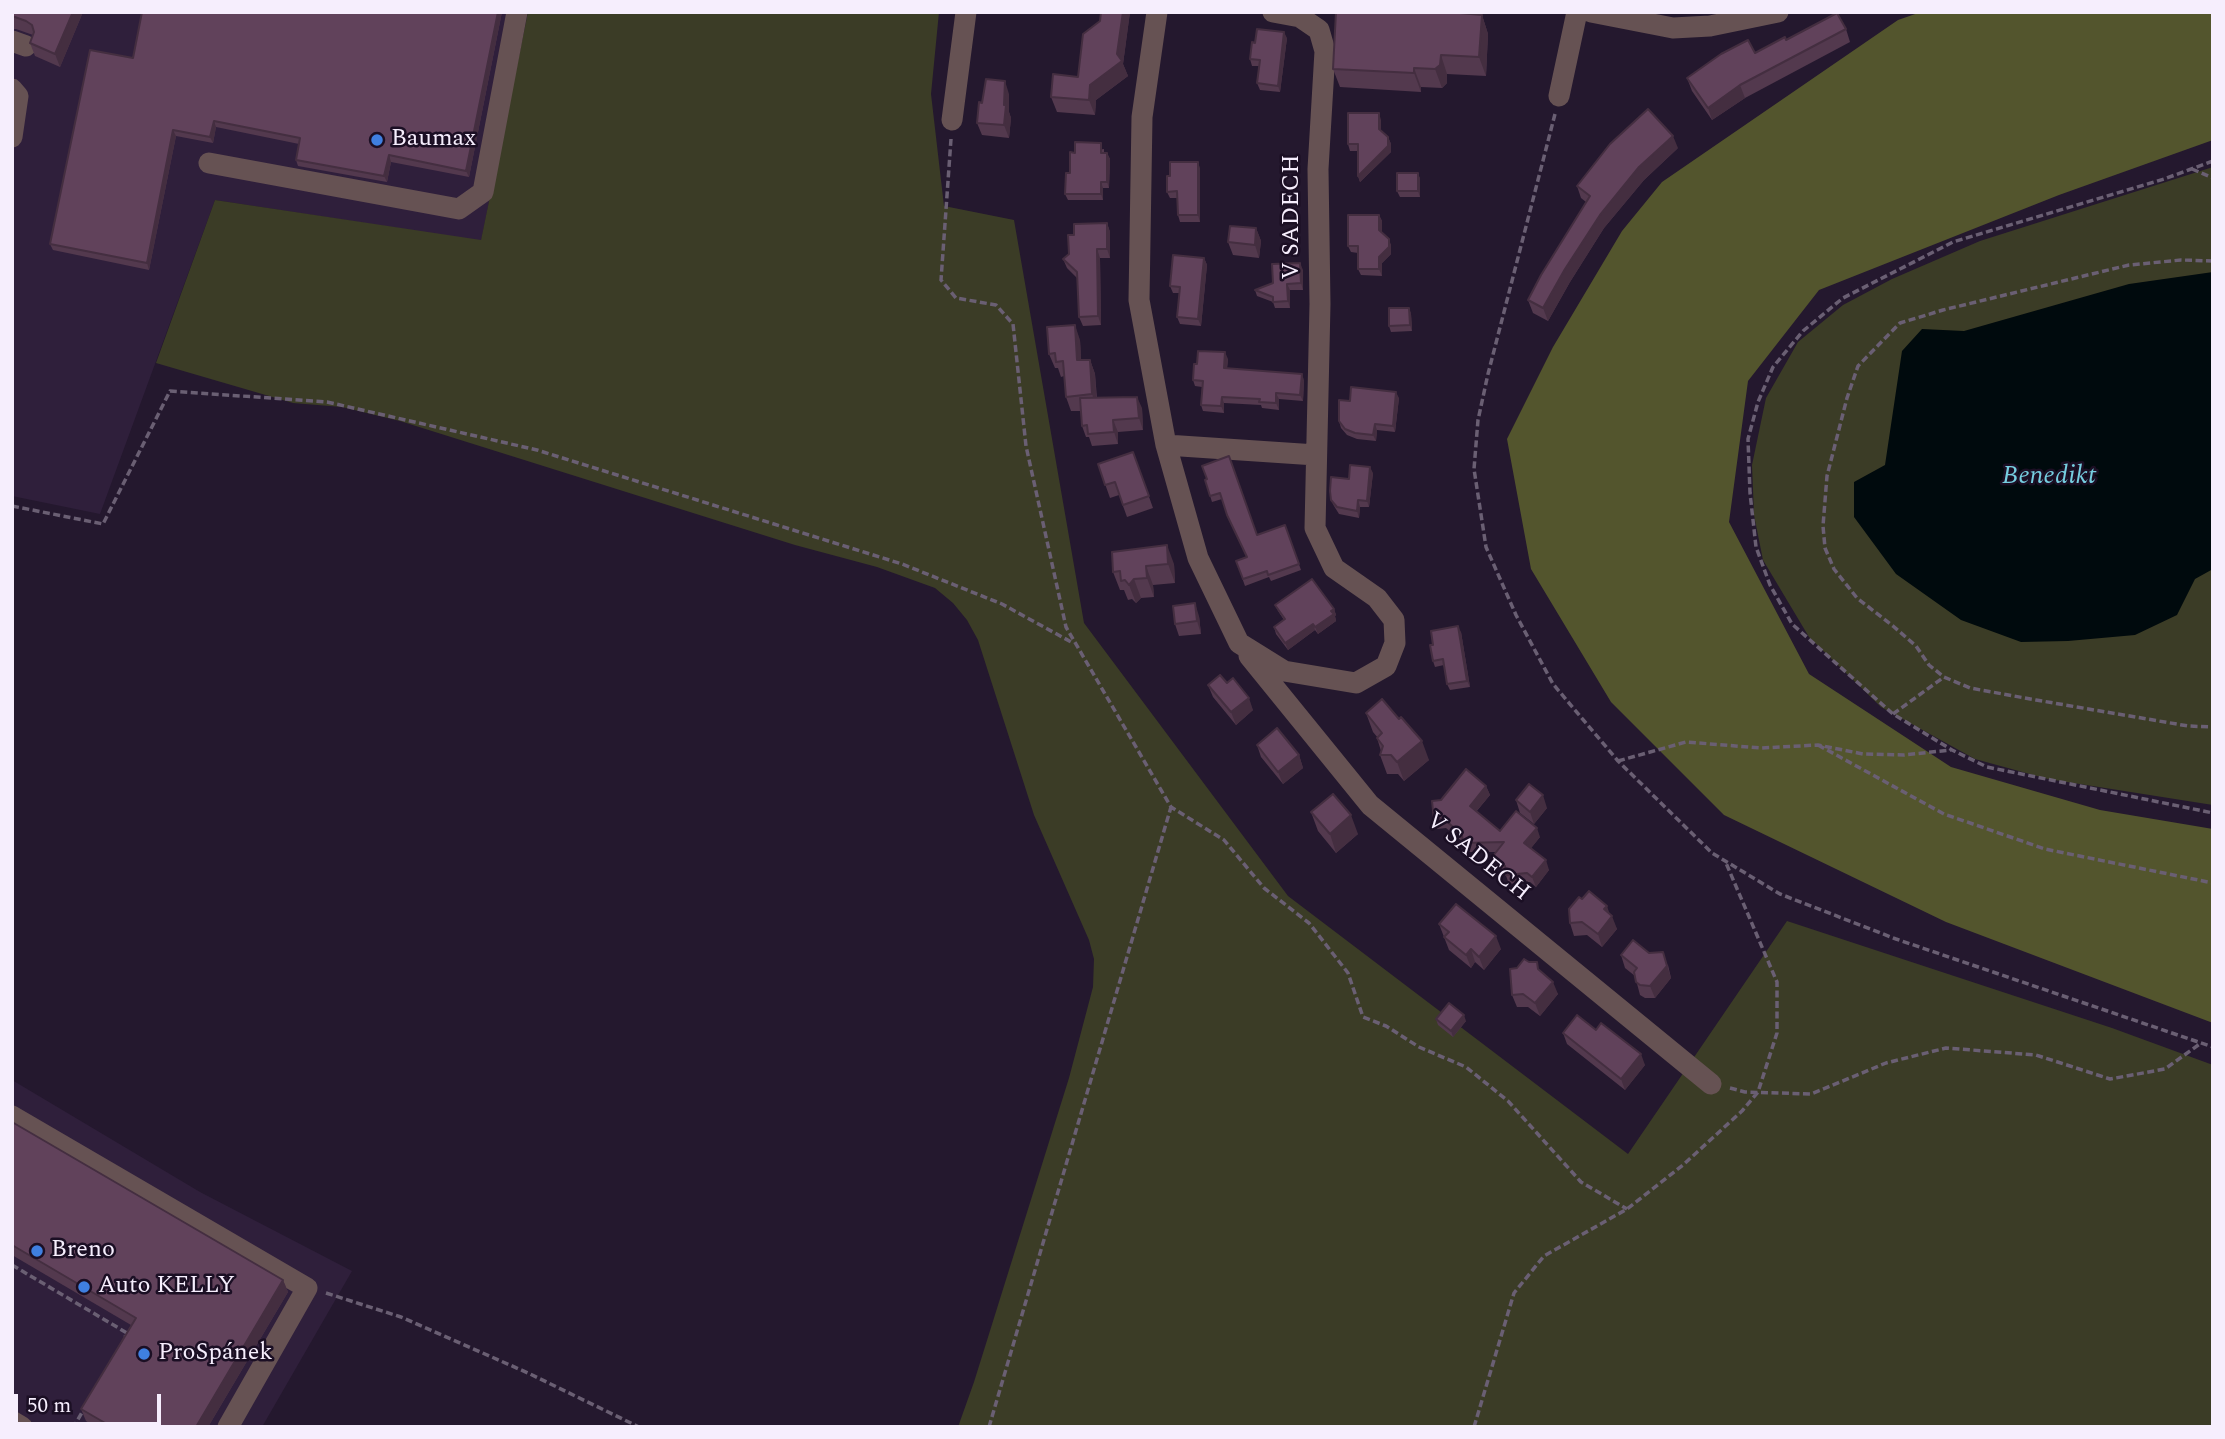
<!DOCTYPE html>
<html>
<head>
<meta charset="utf-8">
<style>
	body { margin:0 }
	#map { position:relative; width:2225px; height:1439px; overflow:hidden; background:#24182e; font-family:Spectral,serif }
	canvas { display:block }
	.frame { position:absolute; inset:0; border:14px solid #f6eefd; pointer-events:none }
	.scale { position:absolute; left:14px; top:1394px; width:147px; height:32px; box-sizing:border-box; border:4px solid #f6eefd; border-top:0; padding-left:9px; font-size:21px; line-height:24px; white-space:nowrap; color:#f6eefd; -webkit-text-stroke:5px #1b0f24; paint-order:stroke }
</style>
</head>
<body>
<div id="map">
<canvas width="2225" height="1439"></canvas>
<div class="frame"></div>
<div class="scale">50 m</div>
</div>
<script>
const g = document.querySelector('canvas').getContext('2d');
g.lineJoin = 'round';
function fill(path, color) { g.fillStyle = color; g.fill(path, 'evenodd'); }
const toPath = rows => new Path2D(rows.map(r => 'M' + r).join(''));
function trace(path, color, width, dash) { g.strokeStyle = color; g.lineWidth = width; g.lineCap = dash ? 'butt' : 'round'; g.setLineDash(dash || []); g.stroke(path); }
function write(font, color, halo, rows, align = 'center') {
  g.font = font + ' Spectral,serif'; g.lineWidth = 5; g.setLineDash([]); g.textBaseline = 'middle'; g.strokeStyle = halo; g.fillStyle = color; for (const [text, x, y, turn = 0] of rows) {
    g.save(); g.translate(x, y); g.rotate((+turn || 0) * Math.PI / 180); g.textAlign = isNaN(turn) ? turn : align; if (halo) g.strokeText(text, 0, 0); g.fillText(text, 0, 0); g.restore();
  }
}
const built = toPath([
	[12,12,528,12,481,241,215,200,100,514,12,496],
	[12,1080,200,1192,352,1271,262,1427,12,1427]
]);
const green = toPath([
	[528,12,939,12,931,94,944,206,1014,220,1084,623,1288,896,1628,1154,1787,921,2112,1028,2213,1065,2213,1427,958,1427,974,1382,1069,1078,1093,987,1094,959,1089,940,1034,815,978,640,967,620,953,603,935,588,877,567,795,545,400,421,342,407,293,403,156,363,215,200,481,240],
	[2213,167,2213,805,2048,779,1975,759,1881,707,1809,637,1763,560,1754,515,1752,465,1766,398,1798,342,1843,305,1892,279,1980,241]
]);
const forest = toPath([
	[1921,12,2213,12,2213,140,2059,195,1819,290,1748,381,1729,522,1809,674,1951,767,2100,810,2213,829,2213,1023,1946,922,1724,815,1611,702,1531,569,1507,439,1553,347,1622,231,1662,182,1898,20]
]);
const water = toPath([
	[2213,272,2213,569,2195,579,2177,615,2135,635,2068,641,2021,642,1961,620,1896,574,1854,517,1854,482,1885,465,1902,351,1922,329,1964,331,2129,284]
]);
const path = toPath([
	[1555,114,1488,374,1478,420,1474,469,1486,547,1516,615,1553,684,1618,761,1712,853,1780,894,1896,939,2213,1047],
	[951,139,941,280,956,298,996,305,1013,324,1026,446,1066,627,1171,807,1224,840,1264,888,1309,923,1348,973,1363,1017,1386,1026,1419,1047,1466,1067,1508,1101,1581,1182,1627,1209],
	[2213,161,2164,179,1953,242,1843,298,1803,331,1773,367,1758,402,1748,439,1750,493,1756,547,1770,585,1792,624,1893,714,1952,750,1987,767,2213,813],
	[2192,169,2213,178],
	[2213,261,2181,260,2129,265,1943,310,1900,323,1858,366,1847,398,1827,476,1823,526,1825,548,1834,569,1857,598,1893,626,1916,646,1929,665,1944,677,1970,688,2036,700,2188,726,2213,727],
	[12,506,103,524,170,391,327,402,537,450,902,564,1002,604,1073,643],
	[1893,714,1944,677],
	[1818,745,1944,814,2045,849,2213,883],
	[1618,761,1686,742,1761,748,1818,745,1863,754,1904,755,1951,750],
	[1730,1088,1745,1092,1811,1094,1886,1063,1946,1048,2036,1055,2110,1079,2165,1069,2201,1043],
	[12,1265,127,1333,125,1337],
	[326,1293,401,1317,528,1373,639,1427],
	[81,1427,76,1423,85,1407],
	[989,1427,1171,807],
	[1474,1427,1514,1293,1544,1256,1627,1209,1683,1165,1742,1111,1758,1092,1777,1033,1777,982,1726,863]
]);
const minor = toPath([
	[1157,12,1142,117,1139,300,1166,445,1198,558,1239,643,1284,671,1356,683,1386,666,1395,643,1394,620,1377,598,1334,568,1315,528,1320,304,1318,169,1325,51,1319,30,1300,17,1273,12],
	[1591,12,1673,28,1710,26,1778,12],
	[12,41,26,46],
	[12,89,18,96,12,137],
	[1559,96,1577,12],
	[952,120,966,12],
	[209,163,459,209,483,192,517,12],
	[1166,445,1316,455],
	[1249,656,1370,805,1711,1084],
	[12,1116,307,1288,228,1427],
	[12,1421,22,1427]
]);
const wall = toPath([
	[12,12,83,12,60,67,35,56,30,43,33,35,16,29,12,29],
	[142,12,502,12,469,177,391,162,387,182,298,166,296,160,299,144,216,127,213,143,176,136,149,270,53,250,50,244,133,58],
	[1101,12,1130,12,1123,64,1128,76,1096,100,1095,115,1057,112,1051,97,1078,77,1100,21],
	[1336,12,1457,12,1457,13,1482,15,1488,34,1486,76,1447,74,1447,83,1442,88,1421,87,1421,92,1340,87,1333,69],
	[1846,29,1850,42,1745,98,1712,120,1692,91,1687,78,1755,53,1786,40],
	[1287,38,1280,92,1260,90,1257,83,1259,66,1252,66,1250,59],
	[1009,94,1009,112,1011,118,1009,138,982,135,977,123,982,103],
	[1381,120,1381,131,1388,137,1391,144,1391,152,1360,182,1358,176,1358,151,1350,151,1348,144],
	[1678,148,1644,180,1604,228,1570,282,1548,321,1533,313,1528,300,1586,202,1581,198,1577,186],
	[1104,149,1104,153,1107,153,1110,159,1109,188,1103,188,1103,200,1068,200,1065,194,1075,153],
	[1200,168,1200,222,1180,222,1178,215,1177,198,1170,198,1167,192,1170,176],
	[1418,173,1420,179,1420,197,1400,197,1397,191],
	[1379,215,1382,221,1382,232,1391,245,1391,254,1382,263,1382,276,1361,275,1358,269,1358,253,1351,252,1348,246],
	[1107,223,1110,232,1110,258,1100,258,1101,325,1083,326,1079,317,1077,278,1067,268,1063,259,1069,254,1074,235],
	[1256,228,1261,241,1259,258,1233,255,1228,242],
	[1204,258,1207,265,1201,326,1180,324,1177,317,1180,293,1173,293,1170,286],
	[1303,270,1303,290,1290,290,1290,308,1275,308,1273,302,1257,296,1255,290],
	[1409,308,1411,314,1412,331,1391,332,1389,326],
	[1080,340,1081,360,1090,360,1095,374,1097,398,1142,408,1143,430,1118,432,1118,444,1092,446,1089,437,1086,437,1082,426,1081,411,1071,411,1066,397,1064,376,1061,377,1058,368,1055,368,1049,354],
	[1228,359,1227,369,1304,380,1303,401,1279,399,1279,410,1262,408,1261,405,1224,403,1224,413,1203,411,1201,405,1202,387,1195,386,1193,380,1197,364],
	[1399,398,1395,432,1377,430,1376,441,1357,439,1347,435,1341,428,1339,421,1350,401],
	[1133,452,1153,508,1127,517,1119,495,1110,498,1098,464],
	[1373,473,1369,507,1360,507,1359,518,1339,514,1334,506,1331,500,1349,479],
	[1207,479,1257,535,1285,525,1301,570,1271,581,1269,577,1245,586,1236,561,1247,558,1230,521,1222,499,1212,502,1205,480],
	[1112,552,1174,564,1175,583,1153,585,1154,597,1141,598,1136,603,1132,599,1128,600,1124,590,1120,590,1113,572],
	[1275,605,1334,609,1336,615,1335,616,1336,621,1318,634,1315,630,1288,650,1276,634,1274,627,1284,620,1278,611],
	[1199,616,1201,634,1179,636,1175,624],
	[1461,632,1470,687,1450,690,1447,684,1444,665,1435,667,1433,661,1433,645],
	[1227,683,1253,710,1236,725,1213,697,1208,685],
	[1366,713,1429,760,1404,781,1398,774,1387,774,1380,755,1381,751,1377,738,1378,738,1373,732],
	[1257,745,1299,755,1303,768,1283,784,1261,757],
	[1486,786,1490,795,1476,812,1500,831,1540,837,1531,848,1549,870,1536,887,1530,882,1509,884,1505,873,1496,866,1493,856,1496,852,1467,852,1463,842,1446,828,1437,829,1434,820,1441,800],
	[1516,800,1547,808,1534,824,1520,813],
	[1311,812,1358,834,1336,853,1318,831],
	[1609,914,1617,929,1602,947,1587,935,1574,936,1570,923],
	[1439,924,1501,949,1484,970,1475,962,1471,968,1449,950],
	[1649,953,1668,965,1671,978,1655,998,1645,998,1640,995,1635,976,1625,968,1621,955],
	[1540,971,1558,994,1540,1016,1528,1007,1517,1007,1512,995],
	[1436,1019,1466,1021,1453,1037,1438,1025],
	[1596,1030,1645,1065,1625,1090,1567,1044,1563,1033],
	[12,1122,283,1280,288,1292,208,1427,95,1427,86,1421,81,1409,131,1325,12,1255]
]);
const shadedWall = toPath([
	[73,12,83,12,60,67,55,54],
	[498,12,502,12,469,177,466,171],
	[1123,12,1130,12,1123,64,1128,76,1096,100,1095,115,1089,100,1090,85,1117,54],
	[1482,15,1488,34,1486,76,1479,57],
	[1284,32,1287,38,1280,92,1278,86],
	[1441,55,1447,74,1447,83,1442,88,1435,69],
	[1414,68,1421,87,1421,92,1414,73],
	[1005,81,1009,94,1009,112,1011,118,1009,138,1004,125],
	[1740,85,1745,98,1712,120,1708,108],
	[1379,113,1381,120,1381,135,1379,129],
	[214,121,216,127,213,143,210,137],
	[173,130,176,136,149,270,147,263],
	[1673,136,1678,148,1644,180,1604,228,1570,282,1548,321,1543,308,1565,269,1600,215,1639,167],
	[1388,137,1391,144,1391,152,1360,182,1358,176],
	[1107,153,1110,159,1109,188,1107,182],
	[389,155,391,162,387,182,384,176],
	[1198,162,1200,168,1200,222,1198,215],
	[1418,173,1420,179,1420,197,1418,191],
	[1101,182,1103,188,1103,200,1101,194],
	[1379,215,1382,221,1382,236,1379,230],
	[1107,223,1110,232,1110,258,1107,249],
	[1256,228,1261,241,1259,258,1255,245],
	[1389,239,1391,245,1391,254,1382,263,1382,276,1379,269,1379,257],
	[1097,249,1100,258,1101,325,1098,316],
	[1204,258,1207,265,1201,326,1198,319],
	[1300,263,1303,270,1303,290,1301,283],
	[1287,284,1290,290,1290,308,1288,301],
	[1409,308,1411,314,1412,331,1410,325],
	[1075,325,1080,340,1082,375,1077,360],
	[1225,352,1228,359,1226,375,1224,368],
	[1090,360,1095,374,1097,409,1092,394],
	[1302,374,1304,380,1303,401,1300,395],
	[1396,392,1399,398,1395,432,1393,426],
	[1276,393,1279,399,1279,410,1276,403],
	[1137,397,1142,408,1143,430,1139,418],
	[1222,397,1224,403,1224,413,1221,406],
	[1113,420,1118,432,1118,444,1114,432],
	[1375,424,1377,430,1376,441,1373,435],
	[1370,467,1373,473,1369,507,1367,501],
	[1358,500,1360,507,1359,518,1357,511],
	[1167,545,1174,564,1175,583,1168,564],
	[1146,566,1153,585,1154,597,1147,578],
	[1134,579,1141,598,1136,603,1129,585],
	[1195,603,1199,616,1201,634,1197,621],
	[1334,609,1336,615,1335,616,1336,621,1318,634,1315,627],
	[1313,624,1315,630,1288,650,1285,643],
	[1458,626,1461,632,1470,687,1467,681],
	[1249,698,1253,710,1236,725,1231,712],
	[1422,741,1429,760,1404,781,1397,762],
	[1299,755,1303,768,1283,784,1278,772],
	[1486,786,1490,795,1473,815,1470,806],
	[1543,795,1547,808,1534,824,1530,812],
	[1351,815,1358,834,1336,853,1330,834],
	[1537,828,1540,837,1528,852,1524,843],
	[1546,860,1549,870,1536,887,1532,877],
	[1607,906,1611,918,1612,916,1617,929,1602,947,1598,934,1604,909],
	[1496,936,1501,949,1484,970,1479,957],
	[1471,949,1475,962,1471,968,1466,955],
	[1663,952,1671,978,1655,998,1650,986],
	[1553,982,1558,994,1540,1016,1535,1003],
	[1464,1015,1466,1021,1453,1037,1451,1031],
	[1641,1054,1645,1065,1625,1090,1621,1079],
	[283,1280,288,1292,208,1427,196,1427]
]);
const building = toPath([
	[12,12,73,12,55,54,30,43,34,32,32,25,26,21,12,16,12,12],
	[142,12,498,12,466,171,389,155,384,176,296,160,300,138,214,121,210,137,173,130,147,263,50,244,90,50,133,58,142,12],
	[1101,12,1123,12,1117,54,1122,61,1090,85,1089,100,1051,97,1053,74,1078,77,1083,34,1100,21,1101,12],
	[1336,12,1449,12,1482,15,1479,57,1441,55,1440,65,1435,69,1414,68,1414,73,1333,69,1336,12],
	[1837,13,1846,29,1740,85,1708,108,1687,78,1721,54,1748,40,1755,53,1785,37,1786,40,1837,13],
	[1257,29,1284,32,1278,86,1257,83,1260,60,1250,59,1252,42,1255,43,1257,29],
	[986,79,1005,81,1004,105,1006,105,1004,125,977,123,979,102,982,103,986,79],
	[1648,109,1673,136,1639,167,1600,215,1565,269,1543,308,1528,300,1541,275,1590,196,1577,186,1610,144,1648,109],
	[1348,113,1379,113,1379,129,1388,137,1388,146,1358,176,1358,144,1348,144,1348,113],
	[1075,142,1101,143,1101,153,1107,153,1107,182,1101,182,1101,194,1065,194,1066,173,1070,173,1070,152,1075,153,1075,142],
	[1170,162,1198,162,1198,215,1178,215,1177,191,1167,192,1167,176,1170,176,1170,162],
	[1397,173,1418,173,1418,191,1397,191,1397,173],
	[1348,215,1379,215,1379,230,1389,239,1389,247,1379,257,1379,269,1358,269,1358,246,1348,246,1348,215],
	[1107,223,1107,249,1097,249,1098,316,1079,317,1077,272,1063,259,1069,254,1068,235,1074,235,1074,224,1107,223],
	[1230,226,1256,228,1255,245,1228,242,1230,226],
	[1173,255,1204,258,1198,319,1177,317,1180,287,1170,286,1173,255],
	[1300,263,1301,283,1287,284,1288,301,1273,302,1273,297,1255,290,1273,283,1272,264,1300,263],
	[1389,308,1409,308,1410,325,1389,326,1389,308],
	[1075,325,1077,360,1090,360,1092,394,1066,397,1063,361,1056,362,1055,353,1049,354,1047,327,1075,325],
	[1198,351,1225,352,1224,368,1302,374,1300,395,1276,393,1276,403,1259,402,1260,399,1222,397,1221,406,1201,405,1203,381,1193,380,1194,364,1197,364,1198,351],
	[1351,387,1396,392,1393,426,1375,424,1373,435,1355,433,1345,429,1339,421,1339,400,1350,401,1351,387],
	[1137,397,1139,418,1113,420,1114,432,1088,434,1087,425,1082,426,1080,398,1137,397],
	[1133,452,1149,496,1123,505,1115,482,1105,485,1098,464,1133,452],
	[1229,456,1257,535,1285,525,1299,564,1268,575,1267,571,1243,579,1236,561,1247,557,1227,515,1220,493,1210,496,1205,480,1207,479,1202,466,1229,456],
	[1350,465,1370,467,1367,501,1358,500,1357,511,1337,507,1331,500,1330,491,1331,477,1349,479,1350,465],
	[1167,545,1168,564,1146,566,1147,578,1134,579,1129,585,1125,580,1121,581,1120,571,1113,572,1112,552,1167,545],
	[1312,579,1334,609,1331,611,1334,614,1315,627,1313,624,1285,643,1274,627,1285,619,1275,605,1312,579],
	[1195,603,1197,621,1175,624,1173,606,1195,603],
	[1458,626,1467,681,1447,684,1443,659,1433,661,1430,645,1433,645,1431,631,1458,626],
	[1220,675,1227,683,1233,678,1249,698,1231,712,1208,685,1220,675],
	[1382,699,1399,719,1401,717,1422,741,1397,762,1391,755,1380,755,1383,746,1377,738,1382,733,1366,713,1382,699],
	[1277,728,1299,755,1278,772,1257,745,1277,728],
	[1466,769,1486,786,1470,806,1500,831,1516,811,1537,828,1524,843,1546,860,1532,877,1527,873,1506,875,1505,866,1493,856,1504,842,1463,843,1462,835,1443,818,1434,820,1432,801,1441,800,1466,769],
	[1529,784,1543,795,1530,812,1516,800,1529,784],
	[1333,794,1351,815,1330,834,1311,812,1333,794],
	[1589,891,1607,906,1604,909,1612,916,1598,934,1582,922,1570,923,1569,909,1579,897,1582,899,1589,891],
	[1456,904,1496,936,1479,957,1471,949,1466,955,1444,937,1449,932,1439,924,1456,904],
	[1633,940,1649,953,1663,952,1667,966,1650,986,1640,985,1636,982,1634,972,1637,968,1621,955,1633,940],
	[1524,959,1529,962,1537,962,1538,969,1553,982,1535,1003,1523,994,1512,995,1510,969,1517,968,1524,959],
	[1449,1003,1464,1015,1451,1031,1436,1019,1449,1003],
	[1577,1015,1596,1030,1601,1023,1641,1054,1621,1079,1563,1033,1577,1015],
	[12,1122,283,1280,196,1427,112,1427,81,1409,136,1318,12,1245,12,1122]
]);
const markers = [
	[377,140,7,"#3f7fe0"],
	[37,1251,7,"#3f7fe0"],
	[84,1287,7,"#3f7fe0"],
	[144,1354,7,"#3f7fe0"]
];
const poiNames = [
	["Baumax",391,140],
	["Breno",51,1251],
	["Auto KELLY",98,1287],
	["ProSpánek",158,1354]
];
const streetNames = [
	["V SADECH",1293,217,-90],
	["V SADECH",1477,858,39]
];
const waterNames = [
	["Benedikt",2049,478]
];
fill(built, '#2f1f3b');
fill(green, '#3b3c26');
fill(forest, '#53552d');
fill(water, '#000a0d');
trace(path, '#6a5f73', 3.5, [7, 3.5]);
trace(minor, '#665253', 21);
fill(wall, '#53394e');
fill(shadedWall, '#442e40');
fill(building, '#61425b');
trace(building, '#442e40', 2);
for (const [x, y, r, color] of markers) { const dot = new Path2D(); dot.arc(x, y, r, 0, 2 * Math.PI); g.fillStyle = color; g.fill(dot); trace(dot, '#1b0f24', 2.5); }
write('24px', '#f6eefd', '#1b0f24', poiNames, 'left');
write('24px', '#f6eefd', '#1b0f24', streetNames);
write('italic 26px', '#76cee0', '#1b0f24', waterNames);
</script>
</body>
</html>
